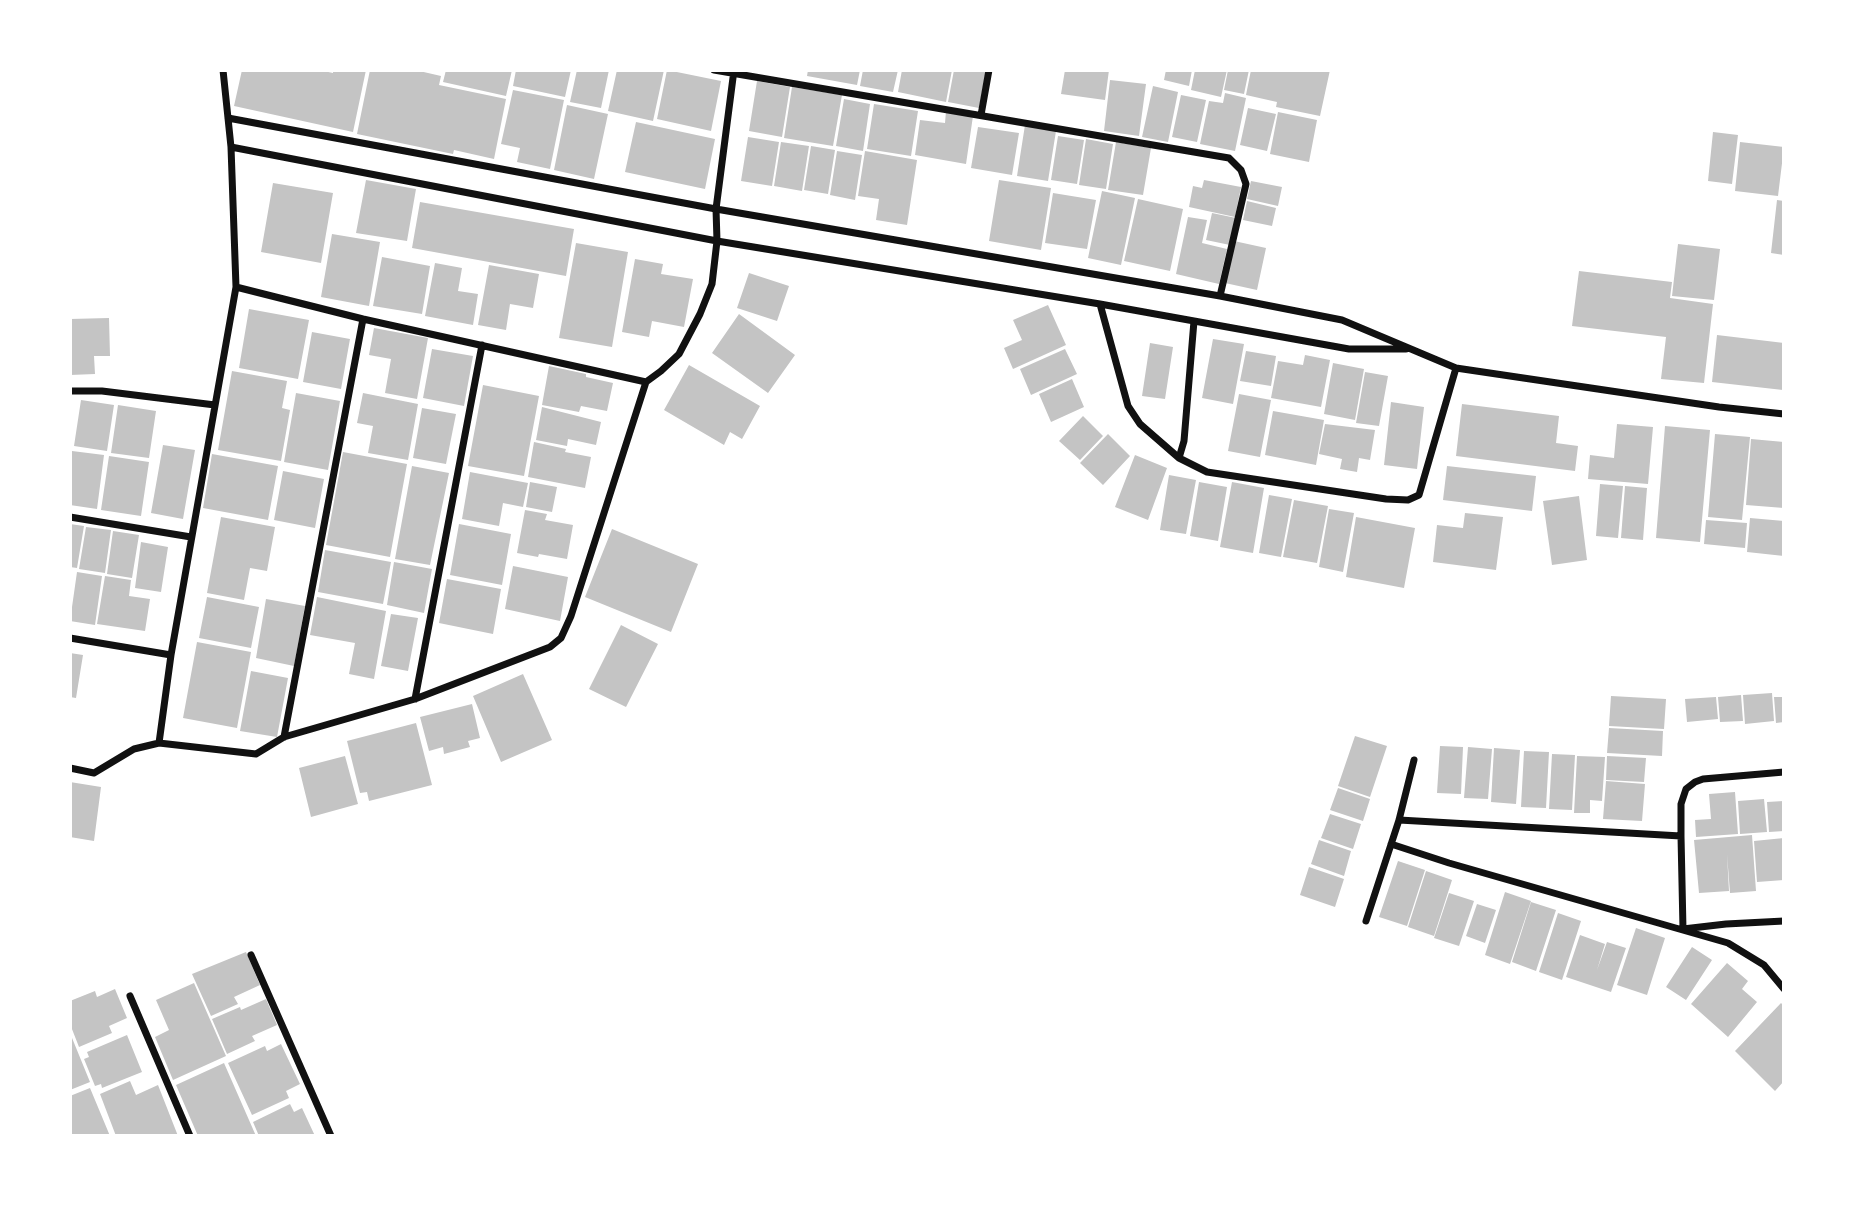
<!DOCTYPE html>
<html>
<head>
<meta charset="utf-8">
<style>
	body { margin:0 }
	#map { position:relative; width:1854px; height:1206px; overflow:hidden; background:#fff; font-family:Cabin,sans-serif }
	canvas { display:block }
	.frame { position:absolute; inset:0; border:72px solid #fff; pointer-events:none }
</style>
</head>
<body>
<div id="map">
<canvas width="1854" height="1206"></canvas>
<div class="frame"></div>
</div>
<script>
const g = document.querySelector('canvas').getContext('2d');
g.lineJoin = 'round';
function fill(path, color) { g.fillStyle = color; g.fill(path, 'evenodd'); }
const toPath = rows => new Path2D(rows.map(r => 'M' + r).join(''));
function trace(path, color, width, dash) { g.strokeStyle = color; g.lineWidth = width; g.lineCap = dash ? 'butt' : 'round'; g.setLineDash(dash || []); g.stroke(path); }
const building = toPath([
	[242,70,319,70,333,73,333,70,366,70,353,132,234,106],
	[370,70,415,70,441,76,439,85,506,99,494,159,454,150,453,154,357,134],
	[446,70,512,70,506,96,443,82],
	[516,70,571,70,565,97,513,86],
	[577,70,609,70,601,108,570,102],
	[617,70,664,70,653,121,608,111],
	[667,70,721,81,711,131,657,119],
	[808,70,860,70,857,85,807,76],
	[863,70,898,70,893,92,860,86],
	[902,70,952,70,946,102,898,92],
	[954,70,986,70,979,108,948,102],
	[1065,70,1109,70,1105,100,1061,94],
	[1166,70,1192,70,1189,86,1164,80],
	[1195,70,1227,70,1221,97,1191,90],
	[1228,70,1249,70,1244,94,1224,90],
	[1251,70,1330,70,1320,116,1276,107,1277,102,1246,95],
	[1110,80,1146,84,1139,136,1104,131],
	[757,81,790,87,782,137,749,131],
	[1153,86,1178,92,1168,142,1142,137],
	[792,87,842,95,833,146,784,138],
	[513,90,564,100,550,169,517,162,520,148,501,144],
	[1225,93,1246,98,1235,151,1200,144,1209,101,1223,103],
	[1181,95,1206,100,1197,142,1172,137],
	[844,99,870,104,863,151,836,146],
	[874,104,918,111,911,156,867,149],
	[567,105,608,114,594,179,554,170],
	[1248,108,1276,114,1267,151,1240,145],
	[946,111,973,116,966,164,915,155,920,120,945,123],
	[1278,112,1317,120,1309,162,1270,154],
	[636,122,715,139,705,189,625,172],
	[1025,125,1056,131,1048,181,1017,176],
	[978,127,1019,133,1012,175,971,168],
	[1713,132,1738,135,1732,184,1708,181],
	[1058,136,1084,140,1077,184,1051,180],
	[748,137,779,142,772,186,741,181],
	[1086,139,1113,144,1106,189,1079,185],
	[781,142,809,146,802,191,774,186],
	[1116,142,1151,148,1143,195,1108,190],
	[1740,142,1784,147,1778,196,1735,191],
	[811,146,835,150,828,194,804,190],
	[837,151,862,155,855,200,830,195],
	[865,151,917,160,907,225,876,220,879,199,858,196],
	[366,180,416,189,407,241,356,233],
	[999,180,1051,188,1041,250,989,241],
	[1204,180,1241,187,1235,217,1189,207,1193,186,1202,188],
	[1251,181,1282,187,1278,206,1247,199],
	[273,183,333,193,321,263,261,252],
	[1102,191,1135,198,1121,265,1088,258],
	[1053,193,1096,200,1087,249,1045,243],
	[1138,199,1183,209,1170,271,1124,261],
	[1777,200,1784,201,1784,255,1771,253],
	[1247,201,1276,208,1272,226,1243,220],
	[420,202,574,229,566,276,412,248],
	[1212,213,1236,218,1230,245,1206,240],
	[1188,217,1207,220,1202,243,1227,249,1219,284,1176,274],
	[332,234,380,242,369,306,321,297],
	[1234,241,1266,248,1257,290,1225,283],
	[576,243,628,252,612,347,559,338],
	[1678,244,1720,249,1714,300,1672,296],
	[382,257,430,266,422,314,373,306],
	[635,259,663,264,661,274,693,279,684,327,652,321,649,337,622,332],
	[435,263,462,268,458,291,478,294,473,325,425,316],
	[489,265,539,274,533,308,510,304,506,330,478,325],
	[1579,271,1672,282,1670,298,1713,304,1704,383,1661,379,1666,337,1572,326],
	[749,273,789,286,777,321,737,308],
	[1048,305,1066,345,1013,369,1004,348,1022,340,1013,320],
	[249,309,309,320,298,379,239,368],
	[739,314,795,355,768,393,712,353],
	[109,318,110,356,94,356,95,374,70,375,70,319],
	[374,328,428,338,417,399,385,393,391,359,369,355],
	[312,332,350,339,341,389,303,382],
	[1717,335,1784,343,1783,390,1712,382],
	[1213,339,1244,344,1233,404,1202,398],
	[1150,343,1173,347,1165,399,1142,396],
	[432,349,473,356,464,406,423,398],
	[1065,349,1077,374,1031,395,1020,369],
	[1246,351,1276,356,1271,386,1240,381],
	[1305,355,1330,360,1321,407,1271,398,1278,361,1303,365],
	[1333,363,1364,369,1355,420,1324,414],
	[689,365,760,406,742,439,730,432,724,445,664,410],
	[549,366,586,374,586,377,613,383,607,411,581,406,579,412,542,405],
	[232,371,287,381,282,408,290,410,281,461,218,450],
	[1365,372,1388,376,1379,426,1356,423],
	[1072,379,1084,407,1051,422,1039,394],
	[483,385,539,396,524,476,468,466],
	[296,393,340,401,328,470,284,462],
	[363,393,418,404,408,460,368,453,373,426,357,423],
	[1239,394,1271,400,1260,457,1228,451],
	[81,400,114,405,107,451,74,446],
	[1391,402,1424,407,1417,469,1384,465],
	[1462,404,1559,416,1556,443,1578,446,1575,471,1456,456],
	[118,405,156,411,149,458,111,453],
	[542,407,601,422,596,445,568,439,567,446,536,440],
	[422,408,456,414,446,464,413,458],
	[1273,411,1324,420,1316,465,1265,455],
	[1083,416,1103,436,1080,460,1059,441],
	[1325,424,1375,430,1370,460,1359,458,1357,472,1340,469,1342,459,1319,454],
	[1617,424,1653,427,1648,484,1588,479,1590,455,1614,458],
	[1665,426,1710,430,1700,542,1656,538],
	[1108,434,1130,456,1103,485,1080,463],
	[1715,434,1750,437,1742,520,1708,517],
	[1751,439,1784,442,1784,508,1746,505],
	[534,442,566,449,565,452,591,457,585,488,528,477],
	[163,445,195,450,183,519,151,513],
	[72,451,104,455,97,509,70,505],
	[343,452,407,464,390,557,326,545],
	[212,454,278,466,268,520,203,508],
	[1135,455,1167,468,1148,520,1115,507],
	[109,456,149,462,141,516,101,510],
	[412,466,449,473,430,565,395,559],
	[1447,466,1536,476,1532,511,1443,500],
	[283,471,324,479,315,528,274,520],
	[470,472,528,483,523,507,503,503,499,526,462,519],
	[1169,475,1196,480,1186,534,1160,530],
	[530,482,557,487,552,512,526,507],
	[1199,482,1227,487,1218,541,1190,536],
	[1232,482,1264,488,1253,553,1220,547],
	[1600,484,1623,486,1618,538,1596,536],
	[1625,486,1647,488,1643,540,1621,538],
	[1269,495,1292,499,1281,557,1259,553],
	[1579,496,1587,560,1552,565,1543,501],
	[1294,500,1328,506,1317,563,1283,557],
	[1329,509,1354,513,1343,572,1319,567],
	[525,510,547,514,545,520,573,525,567,559,539,554,538,557,517,553],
	[1465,513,1503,517,1496,570,1433,562,1437,525,1463,528],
	[221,517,275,527,267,571,250,568,244,600,207,593],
	[1356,517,1415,528,1404,588,1346,577],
	[1750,518,1784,521,1784,556,1747,552],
	[1706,520,1747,523,1745,548,1704,544],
	[70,524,84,526,77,568,70,567],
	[459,524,511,534,502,585,450,575],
	[86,527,111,530,105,573,79,569],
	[612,529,698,564,671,632,585,597],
	[113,531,139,535,132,578,107,574],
	[141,542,168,547,161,592,135,588],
	[325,550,391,562,383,604,318,592],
	[394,562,432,569,424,613,387,605],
	[513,566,568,577,560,621,505,609],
	[77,572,102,576,95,625,70,621],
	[105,576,131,580,129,596,150,599,145,631,97,624],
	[447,579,501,589,493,634,439,623],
	[207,597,259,607,251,648,199,638],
	[317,597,386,611,374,679,349,674,355,643,310,635],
	[266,599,305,606,294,666,256,658],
	[391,614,418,618,408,671,381,666],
	[621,625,658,644,626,707,589,689],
	[197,642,251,652,237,728,183,718],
	[70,653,83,655,76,698,70,697],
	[251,671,288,678,277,737,240,731],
	[523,674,552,740,501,762,473,696],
	[1772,693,1774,721,1745,724,1743,695],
	[1741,695,1743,721,1720,722,1718,697],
	[1611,696,1666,699,1664,729,1609,726],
	[1716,697,1718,719,1687,722,1685,699],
	[1774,697,1784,697,1784,722,1776,723],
	[472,704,480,738,468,741,470,747,444,754,443,747,429,751,420,717],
	[416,723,432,785,369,801,367,792,360,793,347,741],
	[1609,728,1663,731,1662,756,1607,753],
	[1355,736,1387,746,1370,797,1338,786],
	[1440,746,1463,747,1461,794,1437,793],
	[1468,747,1492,749,1488,799,1464,798],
	[1494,748,1520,750,1516,804,1491,802],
	[1524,751,1549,752,1546,808,1521,807],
	[1552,754,1575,755,1572,810,1549,809],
	[345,756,358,804,311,817,299,768],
	[1577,756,1605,757,1602,801,1590,800,1590,813,1574,813],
	[1607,756,1646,758,1644,782,1606,780],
	[1606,781,1645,784,1642,821,1603,819],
	[70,782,101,787,94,841,70,837],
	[1338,788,1370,799,1363,821,1330,810],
	[1735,792,1738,834,1696,837,1695,820,1711,819,1709,794],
	[1764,799,1767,832,1740,834,1738,801],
	[1784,801,1784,831,1769,832,1767,802],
	[1330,814,1361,824,1353,849,1321,838],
	[1752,835,1756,891,1730,893,1727,854,1729,891,1699,893,1694,840],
	[1784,838,1784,880,1757,882,1754,841],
	[1319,840,1351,851,1344,876,1311,864],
	[1398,861,1425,870,1407,926,1379,917],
	[1309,867,1344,879,1335,907,1300,895],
	[1426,871,1452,880,1434,936,1408,927],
	[1505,892,1531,901,1510,964,1485,955],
	[1449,893,1474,901,1459,946,1434,938],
	[1531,902,1556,910,1536,971,1512,962],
	[1477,904,1496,910,1485,943,1466,936],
	[1558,913,1581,921,1562,980,1539,972],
	[1636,928,1665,938,1647,995,1617,985],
	[1580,935,1605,944,1597,970,1607,942,1626,948,1611,992,1566,977],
	[1692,947,1712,960,1686,1000,1666,987],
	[246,952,260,985,234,997,238,1004,211,1016,192,974],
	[1727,963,1748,981,1742,989,1757,1002,1728,1037,1691,1004],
	[194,983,226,1056,173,1080,155,1037,169,1030,156,1000],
	[115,989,127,1018,109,1026,112,1033,79,1047,70,1024,70,1001,95,991,97,997],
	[266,999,277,1025,252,1036,255,1041,227,1054,212,1019,240,1007,241,1010],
	[1781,1003,1784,1006,1784,1081,1775,1091,1735,1051],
	[70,1033,90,1082,70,1090],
	[127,1035,142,1072,102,1088,101,1084,95,1086,84,1059,89,1057,87,1052],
	[281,1044,300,1084,286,1091,289,1098,252,1115,228,1063,265,1046,267,1051],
	[224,1063,256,1136,198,1136,176,1085],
	[130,1081,136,1095,158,1085,178,1136,116,1136,100,1094],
	[90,1088,110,1136,70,1136,70,1096],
	[290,1104,294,1112,302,1108,315,1136,259,1136,253,1122]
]);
const minor = toPath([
	[714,70,1229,158,1241,170,1246,184,1220,296],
	[981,115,989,70],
	[228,118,716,209,1220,296,1342,320,1456,368,1719,407,1784,414],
	[231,147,717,241,1100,304,1349,349,1406,349],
	[236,287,363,319,646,382],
	[1100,304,1128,406,1140,424,1179,458,1207,472,1386,499,1408,500,1419,495,1456,368],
	[70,391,102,391,215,405],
	[1179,458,1184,441,1194,321],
	[70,517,191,537],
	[70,638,171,655],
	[415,699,482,345],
	[284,737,363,319],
	[159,743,171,655,236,287,231,147,223,70],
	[70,768,94,773,134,749,159,743,256,754,284,737,415,699,550,647,561,638,571,616,646,382,661,371,679,354,700,314,712,284,717,241,716,209,734,70],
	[1784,772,1703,779,1695,782,1686,789,1681,804,1681,836,1683,929,1726,924,1784,921],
	[1399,820,1681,836],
	[1391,844,1449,863,1728,943,1764,965,1784,989],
	[1366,921,1399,820,1414,760],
	[251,955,331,1136],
	[130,996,190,1136]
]);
fill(building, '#c4c4c4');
trace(minor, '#111', 7);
</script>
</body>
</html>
